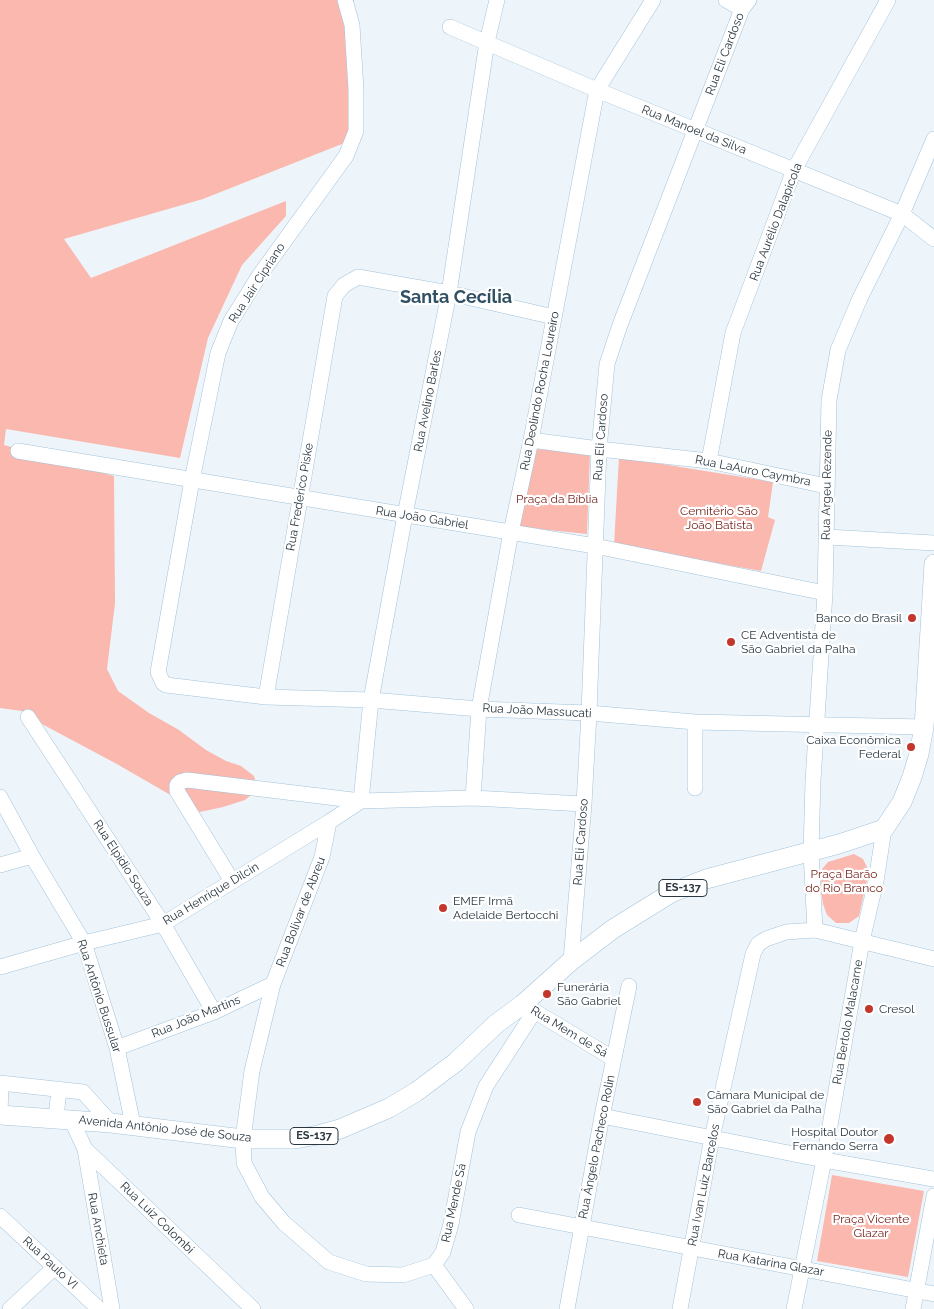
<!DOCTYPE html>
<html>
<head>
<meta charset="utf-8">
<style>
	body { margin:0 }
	canvas { display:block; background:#eef5fa }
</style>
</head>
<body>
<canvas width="934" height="1309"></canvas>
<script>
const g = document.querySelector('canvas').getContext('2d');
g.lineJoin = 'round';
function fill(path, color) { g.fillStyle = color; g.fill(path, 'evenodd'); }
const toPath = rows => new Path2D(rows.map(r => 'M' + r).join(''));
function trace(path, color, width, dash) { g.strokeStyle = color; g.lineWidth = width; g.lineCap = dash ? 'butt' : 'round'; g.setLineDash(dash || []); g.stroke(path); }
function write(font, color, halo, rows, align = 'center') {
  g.font = font + ' Raleway,sans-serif'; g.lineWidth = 4.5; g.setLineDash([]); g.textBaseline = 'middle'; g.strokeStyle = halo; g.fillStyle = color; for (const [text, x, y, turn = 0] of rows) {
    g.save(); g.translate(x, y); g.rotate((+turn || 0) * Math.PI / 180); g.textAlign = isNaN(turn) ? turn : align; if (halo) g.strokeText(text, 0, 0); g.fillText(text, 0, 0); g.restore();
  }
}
const green = toPath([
	[0,0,354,0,355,63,352,140,203,199,64,239,91,278,286,201,286,216,242,265,208,338,180,458,6,429,4,445,114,476,115,603,107,669,118,691,149,713,179,730,206,750,226,761,241,766,254,776,258,789,245,800,223,807,200,812,115,763,40,723,22,711,0,708],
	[537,449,590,453,587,534,519,527],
	[619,457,773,482,768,517,775,520,761,571,614,545],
	[854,854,863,859,869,871,859,916,849,923,836,923,827,915,823,904,821,891,822,869,828,862],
	[832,1175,924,1191,908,1277,817,1261]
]);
const minor = toPath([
	[345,0,352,25,356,90,356,131,346,156,259,276,231,321,218,353,192,480,158,672,163,683,166,685,266,697,371,700,479,709,589,713,695,722,924,727],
	[726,0,742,9],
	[450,27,597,90,902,214,934,239],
	[934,139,902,214,860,298,838,350,829,400,825,593,813,781,811,852,815,930,934,959],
	[531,440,599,449,709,461,826,486],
	[18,451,595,546,825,593],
	[709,461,733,333,794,170,888,0],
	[827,537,934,543],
	[266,697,335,296,344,285,358,277,449,293,554,317],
	[28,717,163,924,214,1012],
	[695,788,695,722],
	[0,797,32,856,84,943,117,1048,133,1125],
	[473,798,479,709,511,532,531,440,597,90,653,0],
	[0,865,32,856],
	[232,881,177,791,177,785,180,782,187,780,361,801,371,700,405,515,449,293,487,42,497,0],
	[571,961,584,804,589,713,599,449,607,364,620,325,742,9,749,0],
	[0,967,84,943,163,924,329,822],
	[526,1006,614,1059],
	[534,1012,486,1086,468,1132,451,1224,443,1252,434,1265,403,1275,366,1274,329,1262,284,1223,262,1197,244,1163,243,1139,252,1071,273,984,322,857,329,822,361,801,473,798,584,804],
	[117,1048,214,1012,273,984],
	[0,1083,83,1092,111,1123],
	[0,1115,1,1083],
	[602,1116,824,1160,934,1179],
	[56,1118,59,1089],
	[71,1119,85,1149,253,1309],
	[85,1149,112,1309],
	[519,1215,934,1294],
	[0,1216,99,1309],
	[434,1265,466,1309],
	[10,1309,55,1267],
	[567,1309,602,1116,629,986],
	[680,1309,712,1138,753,954,758,944,766,939,786,932,815,930],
	[794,1309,824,1160,862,941,876,881,884,829],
	[913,1309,934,1196]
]);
const major = toPath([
	[0,1115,111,1123,243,1139,295,1139,318,1135,340,1129,389,1108,416,1092,456,1062,496,1024,523,1004,571,961,613,929,671,893,706,879,839,844,884,829,902,802,912,777,919,754,924,727,934,564]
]);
const markers = [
	[912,618,5,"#c3362b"],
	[731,642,5,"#c3362b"],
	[911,747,5,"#c3362b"],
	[443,908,5,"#c3362b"],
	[547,994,5,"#c3362b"],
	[869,1009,5,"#c3362b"],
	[697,1102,5,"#c3362b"],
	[889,1139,6,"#c3362b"]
];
const shields = [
	[683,888,48],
	[314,1136,48]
];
const shieldNames = [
	["ES-137",683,888],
	["ES-137",314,1136]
];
const streetNames = [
	["Rua Eli Cardoso",725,54,-69],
	["Rua Manoel da Silva",694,130,22],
	["Rua Aurélio Dalapicola",776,222,-69],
	["Rua Jair Cipriano",257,283,-57],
	["Rua Deolindo Rocha Loureiro",540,391,-79],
	["Rua Avelino Barles",428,401,-79],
	["Rua Eli Cardoso",601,437,-86],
	["Rua LaAuro Caymbra",753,471,11],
	["Rua Argeu Rezende",827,485,-89],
	["Rua Frederico Piske",300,497,-80],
	["Rua João Gabriel",422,518,9],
	["Rua João Massucati",537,711,3],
	["Rua Eli Cardoso",581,842,-86],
	["Rua Elpídio Souza",123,863,57],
	["Rua Henrique Dilcin",211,894,-31],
	["Rua Bolivar de Abreu",301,912,-69],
	["Rua Antônio Bussular",99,996,72],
	["Rua João Martins",196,1017,-22],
	["Rua Bertolo Malacarne",848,1022,-80],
	["Rua Mem de Sá",569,1032,31],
	["Avenida Antônio José de Souza",165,1129,6],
	["Rua Ângelo Pacheco Rolin",597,1147,-79],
	["Rua Ivan Luiz Barcelos",704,1185,-79],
	["Rua Mende Sá",454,1203,-78],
	["Rua Luiz Colombi",157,1218,44],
	["Rua Anchieta",98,1229,80],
	["Rua Paulo VI",50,1263,43],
	["Rua Katarina Glazar",771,1263,10]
];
const parkNames = [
	["Praça da Bíblia",557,499],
	["Cemitério São",719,511],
	["João Batista",719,525],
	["Praça Barão",844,874],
	["do Rio Branco",844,888],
	["Praça Vicente",871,1219],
	["Glazar",871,1233]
];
const poiNames = [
	["Banco do Brasil",902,618,"right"],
	["CE Adventista de",741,635],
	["São Gabriel da Palha",741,649],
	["Caixa Econômica",901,740,"right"],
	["Federal",901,754,"right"],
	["EMEF Irmã",453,901],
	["Adelaide Bertocchi",453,915],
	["Funerária",557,987],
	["São Gabriel",557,1001],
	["Cresol",879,1009],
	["Câmara Municipal de",707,1095],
	["São Gabriel da Palha",707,1109],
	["Hospital Doutor",878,1132,"right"],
	["Fernando Serra",878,1146,"right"]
];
const districtNames = [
	["Santa Cecília",456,298]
];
fill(green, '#fab8ae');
trace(minor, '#a2c3db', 16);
trace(major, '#a2c3db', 20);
trace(minor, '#fff', 15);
trace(major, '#fff', 19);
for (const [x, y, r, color] of markers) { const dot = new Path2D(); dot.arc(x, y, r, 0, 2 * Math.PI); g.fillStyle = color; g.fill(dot); trace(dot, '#fff', 2); }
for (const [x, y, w] of shields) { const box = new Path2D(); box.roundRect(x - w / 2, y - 8.5, w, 17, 4); g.fillStyle = '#fff'; g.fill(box); trace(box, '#2a3841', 1); }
write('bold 11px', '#2a3841', null, shieldNames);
write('12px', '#2a3841', '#fff', streetNames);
write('12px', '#77241d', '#fff', parkNames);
write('12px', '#2a3841', '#fff', poiNames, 'left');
write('bold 18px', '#325064', '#fff', districtNames);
</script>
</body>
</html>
